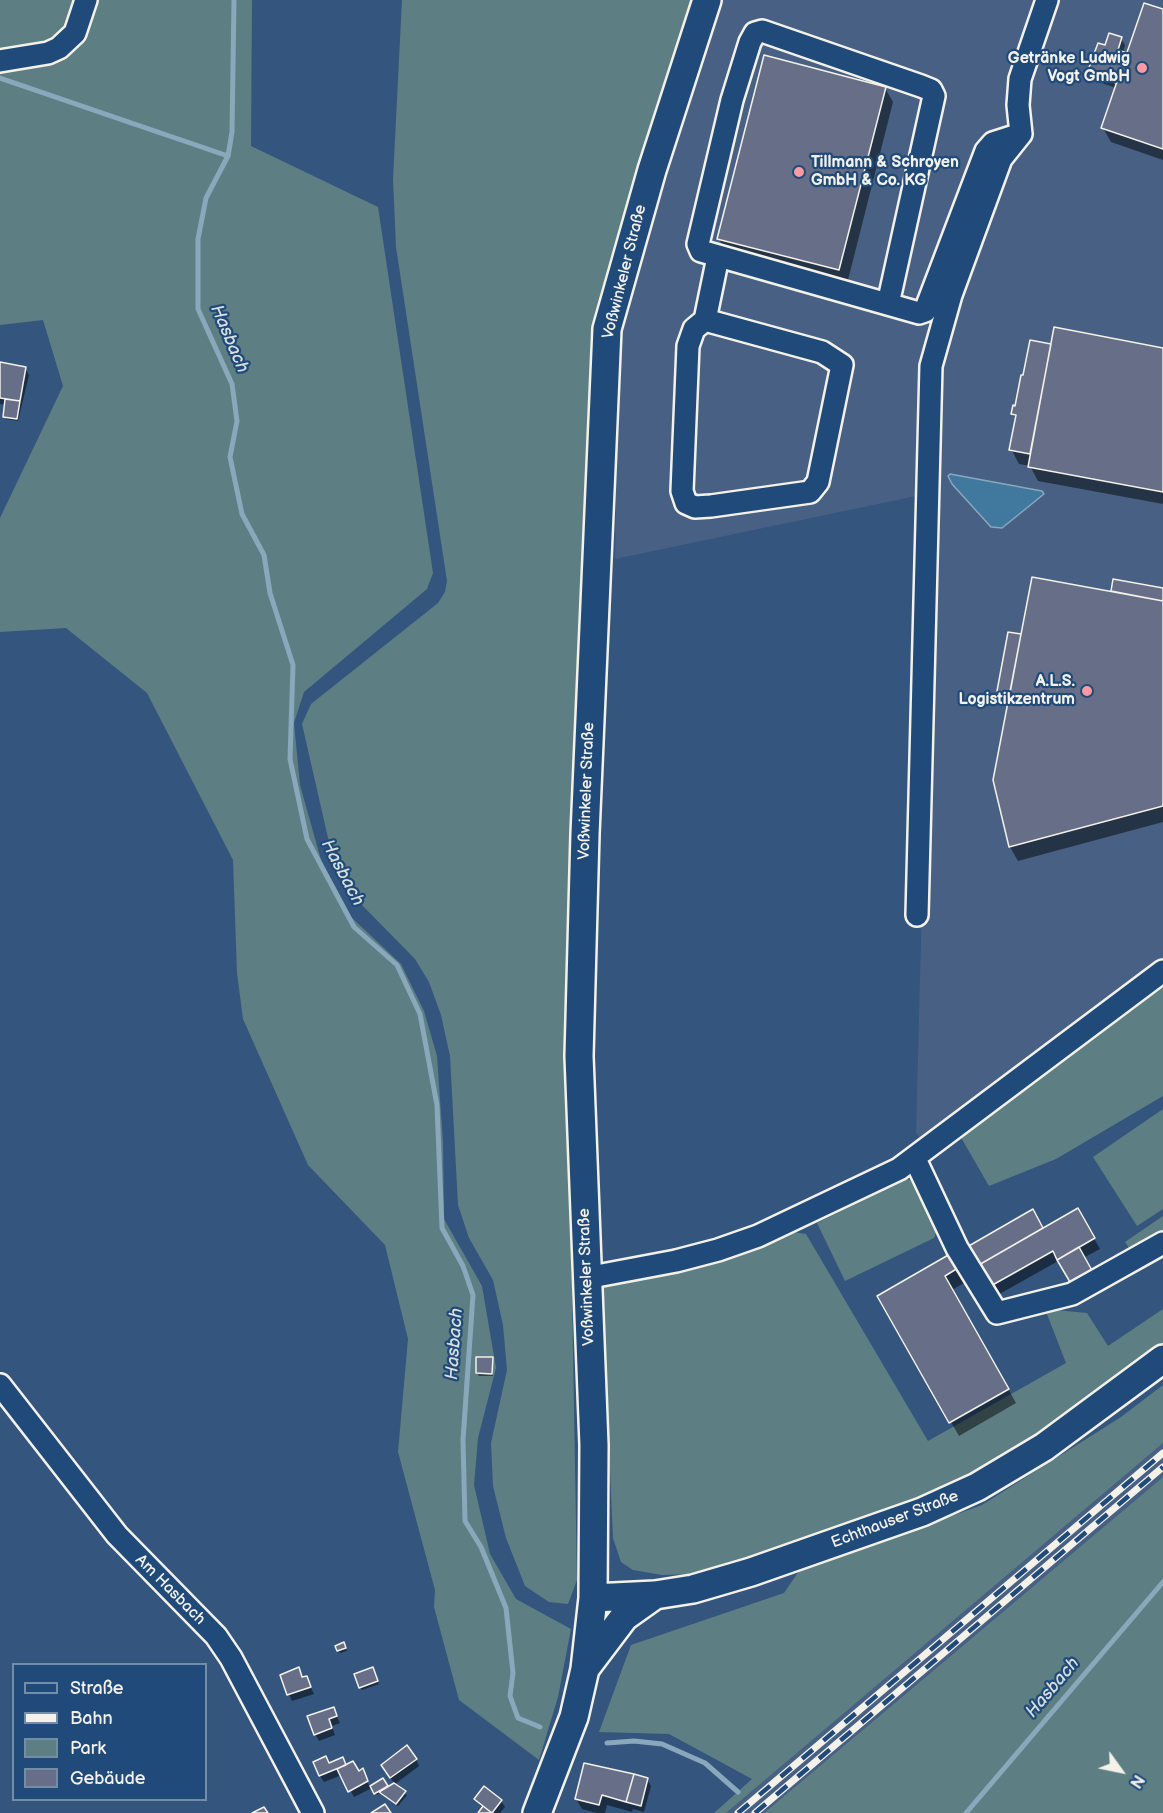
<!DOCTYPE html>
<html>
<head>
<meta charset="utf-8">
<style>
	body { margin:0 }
	#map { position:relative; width:1163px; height:1813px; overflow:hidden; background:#34557e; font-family:"Balsamiq Sans",sans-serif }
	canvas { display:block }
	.legend { position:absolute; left:12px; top:1663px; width:195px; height:138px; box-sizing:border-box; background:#1f4a7a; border:2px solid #748da6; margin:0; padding:8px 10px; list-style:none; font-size:18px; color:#f4f1e8 }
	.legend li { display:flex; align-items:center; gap:12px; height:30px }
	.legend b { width:30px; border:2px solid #748da6 }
	.north { position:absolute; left:1091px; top:1741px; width:60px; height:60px; -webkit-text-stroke:4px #1f4a7a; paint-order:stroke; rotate:123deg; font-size:16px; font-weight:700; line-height:24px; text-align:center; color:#f4f1e8 }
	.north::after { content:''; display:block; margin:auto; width:21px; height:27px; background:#f4f1e8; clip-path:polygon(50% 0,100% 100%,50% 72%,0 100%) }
</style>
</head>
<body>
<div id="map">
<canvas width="1163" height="1813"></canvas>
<ul class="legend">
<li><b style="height:8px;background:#1f4a7a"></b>Straße</li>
<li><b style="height:8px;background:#f4f1e8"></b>Bahn</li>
<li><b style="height:16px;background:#5d7f83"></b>Park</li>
<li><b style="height:16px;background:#666f87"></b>Gebäude</li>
</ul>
<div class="north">N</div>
</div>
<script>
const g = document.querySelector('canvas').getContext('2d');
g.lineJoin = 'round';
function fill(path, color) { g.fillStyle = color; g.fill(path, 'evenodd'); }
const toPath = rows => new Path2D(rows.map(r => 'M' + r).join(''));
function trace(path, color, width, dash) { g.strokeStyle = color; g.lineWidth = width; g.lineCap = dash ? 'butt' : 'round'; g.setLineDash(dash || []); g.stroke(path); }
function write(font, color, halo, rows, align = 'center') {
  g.font = font + ' "Balsamiq Sans",sans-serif'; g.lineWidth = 4.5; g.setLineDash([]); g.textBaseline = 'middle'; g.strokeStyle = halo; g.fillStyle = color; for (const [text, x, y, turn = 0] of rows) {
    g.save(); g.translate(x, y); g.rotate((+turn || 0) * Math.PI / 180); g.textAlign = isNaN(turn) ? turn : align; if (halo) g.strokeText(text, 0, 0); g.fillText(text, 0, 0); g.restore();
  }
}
const built = toPath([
	[723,0,1163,0,1163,959,926,1144,922,1142,916,1132,936,363,961,277,951,276,925,355,921,495,615,559,618,331],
	[1163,1443,1163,1477,764,1813,726,1813]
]);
const green = toPath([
	[0,0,252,0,251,146,378,207,433,573,427,589,304,692,294,723,300,785,323,867,351,917,401,964,424,1011,437,1056,443,1142,444,1219,482,1286,496,1368,478,1438,474,1485,490,1554,516,1599,571,1629,558,1697,539,1760,459,1700,434,1607,435,1590,398,1452,408,1339,385,1245,308,1165,243,1019,237,973,233,860,147,693,66,628,0,632,0,518,63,386,43,320,0,325],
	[402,0,693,0,591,329,568,1066,577,1580,568,1604,549,1602,525,1586,506,1538,493,1486,491,1443,507,1370,503,1325,493,1280,469,1238,458,1205,450,1056,441,1015,429,982,415,959,360,903,331,851,302,724,311,704,438,603,445,592,447,581,396,247,393,179],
	[1163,977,1163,1096,1056,1159,989,1186,959,1134],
	[1163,1109,1163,1209,1137,1226,1093,1157],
	[906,1179,914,1180,937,1230,934,1238,845,1281,817,1223],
	[1163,1216,1163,1241,1135,1257,1125,1242],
	[779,1230,806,1234,928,1441,1066,1363,1045,1309,1087,1313,1108,1346,1163,1309,1163,1349,978,1476,838,1532,702,1574,662,1575,633,1570,621,1562,613,1538,602,1292,605,1285],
	[1163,1385,1163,1443,726,1813,714,1813,752,1779,669,1734,599,1732,631,1645,784,1593,799,1571,982,1505,1121,1417],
	[1163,1477,1163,1813,764,1813,896,1702]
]);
const water = toPath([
	[950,474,1042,491,1044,494,1002,528,991,527,952,484,948,476,950,474]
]);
const shadow = toPath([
	[1163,11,1163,160,1111,142,1103,128,1116,88,1093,80,1089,73,1105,47,1121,39,1125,45,1123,53,1128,55],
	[885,88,893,102,847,284,727,253,719,239],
	[1052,346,1163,349,1163,504,1038,481,1030,466,1019,464,1011,449,1017,420,1013,414],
	[0,364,25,368,29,375,18,421,6,419,6,405,0,404],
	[1163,590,1163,822,1018,861,1010,847,1011,695,998,690,1020,636,1021,639,1114,594,1112,591],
	[1078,1210,1100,1249,1083,1258,1060,1260,996,1296,969,1248,1032,1211,1043,1230],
	[949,1256,964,1283,952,1290,1016,1403,959,1436,879,1296],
	[492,1359,493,1376,479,1376,477,1373],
	[337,1647,345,1647,347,1651,340,1653],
	[298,1669,303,1678,306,1677,314,1694,292,1701,281,1676],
	[374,1672,379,1684,362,1690,360,1687],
	[333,1708,340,1723,332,1726,335,1735,319,1741,315,1734],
	[416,1759,419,1766,395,1784,386,1772],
	[330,1765,361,1771,370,1787,383,1780,387,1789,394,1785,407,1795,398,1806,381,1793,377,1795,372,1788,354,1797,342,1775,324,1782,320,1776],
	[647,1779,651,1786,644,1812,633,1809,632,1812,607,1805,605,1813,597,1813,582,1809,576,1799],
	[476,1799,501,1801,505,1807,500,1813,480,1813,483,1809]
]);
const stream = toPath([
	[234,0,232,132,228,156,206,198,198,239,198,309,232,384,237,421,230,457,242,514,264,555,270,593,293,665,290,759,307,839,354,927,397,965,420,1014,437,1105,442,1228,463,1266,473,1295,463,1440,465,1521,481,1547,506,1608,513,1673,510,1696,518,1718,540,1727],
	[0,78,228,156],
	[607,1743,634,1741,662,1744,705,1763,738,1792],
	[966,1813,1163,1582]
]);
const building = toPath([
	[1144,3,1163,9,1163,149,1101,128,1144,3],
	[1109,33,1122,37,1118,50,1127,53,1116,83,1087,73,1098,43,1105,45,1109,33],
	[764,55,886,87,839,270,717,239,764,55],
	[1054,327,1163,348,1163,492,1028,467,1054,327],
	[1030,340,1051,344,1030,454,1009,450,1016,415,1011,414,1013,405,1015,406,1021,375,1023,375,1030,340],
	[0,362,26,367,20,401,0,398,0,362],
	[5,399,20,401,17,419,3,417,5,399],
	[1032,577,1163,601,1163,806,1009,847,993,780,1032,577],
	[1113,579,1163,588,1163,601,1111,591,1113,579],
	[1008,632,1021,634,1010,693,997,691,1008,632],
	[1078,1208,1095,1238,1057,1260,1053,1251,989,1287,977,1266,1078,1208],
	[1033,1209,1043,1228,977,1266,967,1247,1033,1209],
	[1079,1247,1094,1274,1073,1287,1057,1260,1079,1247],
	[950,1254,958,1268,945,1276,1009,1389,949,1423,877,1296,950,1254],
	[476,1357,493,1357,492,1374,476,1373,476,1357],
	[344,1642,346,1648,337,1651,335,1646,344,1642],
	[299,1667,302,1677,307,1676,311,1687,287,1695,280,1675,299,1667],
	[373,1667,378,1681,359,1688,354,1674,373,1667],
	[334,1707,337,1716,329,1719,332,1728,314,1735,307,1716,334,1707],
	[407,1745,417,1759,390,1778,381,1765,407,1745],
	[326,1756,329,1763,343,1757,346,1765,319,1776,313,1762,326,1756],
	[353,1761,359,1771,363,1768,368,1781,348,1792,337,1769,353,1761],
	[584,1763,634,1774,626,1802,602,1795,599,1805,575,1799,584,1763],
	[634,1774,648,1778,641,1806,626,1802,634,1774],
	[383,1778,388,1786,374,1794,370,1786,383,1778],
	[394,1783,406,1791,396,1804,379,1792,394,1783],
	[484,1786,502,1800,492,1813,474,1799,484,1786],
	[385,1804,391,1813,371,1813,385,1804],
	[483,1806,492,1813,493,1813,478,1813,483,1806],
	[264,1807,268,1813,252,1813,264,1807]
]);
const minor = toPath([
	[0,61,48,53,59,48,75,33,86,0],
	[1021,134,1018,105,1020,79,1047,0],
	[888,304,934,96,931,90,921,86,762,31,755,33,750,42,732,100,698,244,701,251,919,313,925,311,986,151,993,143,1021,134],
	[705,320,694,329,688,346,682,491,686,503,695,507,711,506,810,492,818,482,842,365,822,352,705,320,718,257],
	[917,915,931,366,951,295,1001,159,1021,134],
	[915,1159,957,1248,997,1313,1072,1294,1163,1243],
	[586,1278,676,1261,718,1250,758,1236,899,1169,1163,971],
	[0,1385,117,1535,216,1636,231,1658,313,1813]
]);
const major = toPath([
	[593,1598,655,1595,693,1589,751,1572,922,1512,977,1487,1044,1447,1163,1359],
	[587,1666,624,1617,655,1595],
	[537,1813,574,1717,585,1669,593,1598,594,1445,579,1056,585,834,607,329,652,170,707,0]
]);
const rail = toPath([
	[738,1813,1163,1453],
	[755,1813,1163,1467]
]);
const markers = [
	[1142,68,6,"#ff9aa2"],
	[799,172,6,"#ff9aa2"],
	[1087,691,6,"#ff9aa2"]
];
const poiNames = [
	["Getränke Ludwig",1130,59],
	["Vogt GmbH",1130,77],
	["Tillmann & Schroyen",811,163,"left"],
	["GmbH & Co. KG",811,181,"left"],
	["A.L.S.",1075,682],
	["Logistikzentrum",1075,700]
];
const streetNames = [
	["Voßwinkeler Straße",625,272,-76],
	["Voßwinkeler Straße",587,791,-88],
	["Voßwinkeler Straße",587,1277,-92],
	["Echthauser Straße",895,1520,-21],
	["Am Hasbach",170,1590,45]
];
const waterNames = [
	["Hasbach",229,339,67],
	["Hasbach",342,873,62],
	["Hasbach",455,1344,-86],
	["Hasbach",1053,1688,-50]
];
fill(built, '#476083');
fill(green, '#5d7f83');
fill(water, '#41789e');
trace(water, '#89a8bc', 1.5);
fill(shadow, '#0007');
trace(stream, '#89a8bc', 5);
fill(building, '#666f87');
trace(building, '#f4f1e8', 1.5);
trace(minor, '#f4f1e8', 26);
trace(major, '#f4f1e8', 32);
trace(minor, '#1f4a7a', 21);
trace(major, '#1f4a7a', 27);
trace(rail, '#f4f1e8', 7);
trace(rail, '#1f4a7a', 4.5, [14]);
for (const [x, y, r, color] of markers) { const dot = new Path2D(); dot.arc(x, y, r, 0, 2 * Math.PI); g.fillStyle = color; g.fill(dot); trace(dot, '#1f4a7a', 2); }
write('bold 16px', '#f4f1e8', '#1f4a7a', poiNames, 'right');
write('16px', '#f4f1e8', '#1f4a7a', streetNames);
write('italic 18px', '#d9dfdd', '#1f4a7a', waterNames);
</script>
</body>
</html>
